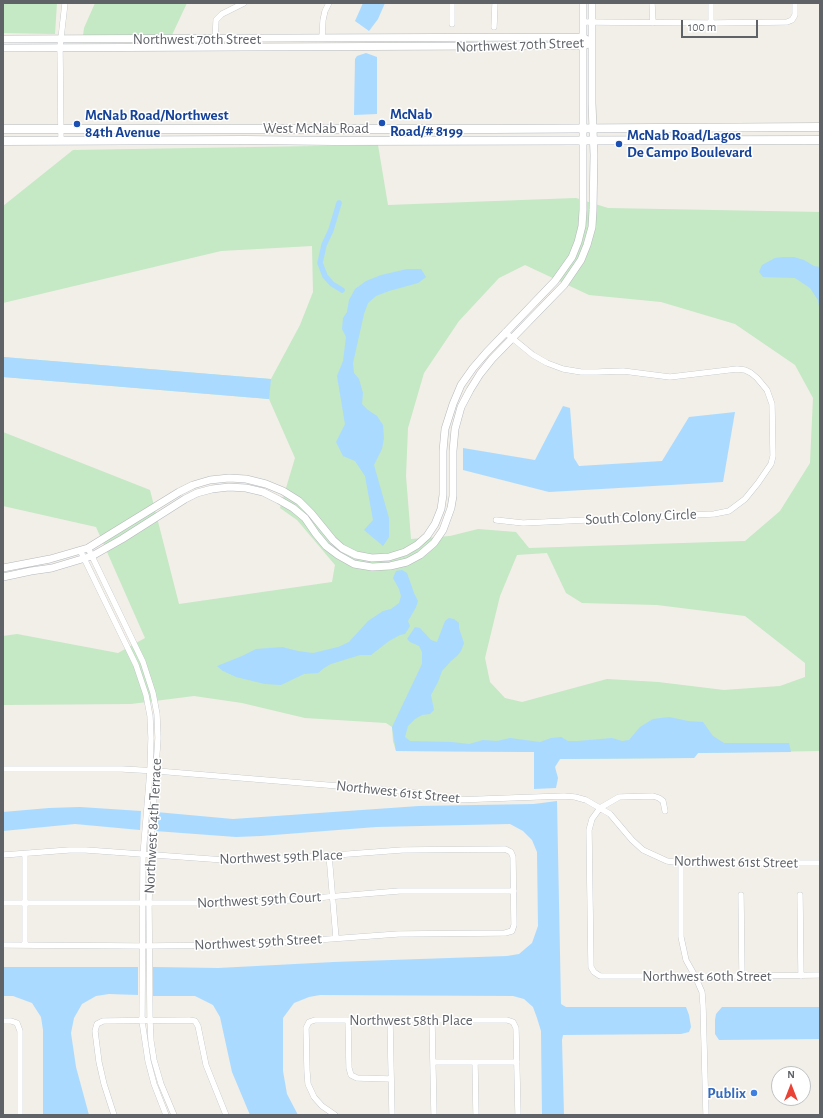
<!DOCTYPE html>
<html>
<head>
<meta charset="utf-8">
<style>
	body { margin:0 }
	#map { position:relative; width:823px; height:1118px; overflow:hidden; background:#f1efe8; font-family:"Alegreya Sans",sans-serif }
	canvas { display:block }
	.frame { position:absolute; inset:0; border:4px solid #5f6368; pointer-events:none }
	.north { position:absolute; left:771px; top:1066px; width:40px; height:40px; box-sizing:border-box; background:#fff; border:1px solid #bfc1c3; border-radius:50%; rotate:0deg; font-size:11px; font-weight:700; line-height:16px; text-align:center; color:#5f6368 }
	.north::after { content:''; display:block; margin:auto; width:14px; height:18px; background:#ea4335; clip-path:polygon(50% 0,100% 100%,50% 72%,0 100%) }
	.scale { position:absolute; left:681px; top:20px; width:77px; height:18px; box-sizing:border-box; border:2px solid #5f6368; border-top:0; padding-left:5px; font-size:12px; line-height:14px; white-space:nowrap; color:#5f6368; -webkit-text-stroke:3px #fff; paint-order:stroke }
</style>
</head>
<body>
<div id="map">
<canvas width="823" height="1118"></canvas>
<div class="frame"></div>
<div class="north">N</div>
<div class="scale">100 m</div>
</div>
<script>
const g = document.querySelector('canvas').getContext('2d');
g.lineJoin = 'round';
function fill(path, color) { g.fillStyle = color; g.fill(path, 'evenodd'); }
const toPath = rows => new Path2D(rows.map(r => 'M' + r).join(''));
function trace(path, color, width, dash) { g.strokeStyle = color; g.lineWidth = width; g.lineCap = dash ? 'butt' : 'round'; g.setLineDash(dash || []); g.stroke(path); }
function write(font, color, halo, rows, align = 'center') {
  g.font = font + ' "Alegreya Sans",sans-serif'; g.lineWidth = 3; g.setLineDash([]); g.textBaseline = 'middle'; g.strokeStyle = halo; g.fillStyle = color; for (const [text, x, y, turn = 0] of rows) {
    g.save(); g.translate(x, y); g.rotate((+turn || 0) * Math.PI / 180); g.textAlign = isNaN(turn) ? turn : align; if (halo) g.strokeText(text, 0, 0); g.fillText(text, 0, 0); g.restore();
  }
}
const green = toPath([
	[3,3,57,3,55,34,3,33],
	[95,3,187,3,172,35,83,36,84,28],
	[378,145,388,205,576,198,608,208,820,212,820,751,698,753,694,758,559,759,534,752,396,751,393,741,392,727,386,723,305,718,242,703,194,696,131,704,3,705,3,636,17,634,118,653,145,638,96,527,3,506,3,432,150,490,179,604,332,582,335,565,297,520,280,508,295,458,269,399,3,377,3,357,271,379,300,325,313,292,312,246,221,251,3,303,3,206,73,150],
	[525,265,589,295,661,302,735,324,795,365,813,398,810,463,780,511,745,541,529,548,516,532,478,529,450,536,411,539,406,476,408,428,424,373,459,321,499,278],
	[547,553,566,593,582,603,657,605,745,616,805,663,805,677,780,686,724,690,658,682,607,679,522,702,505,698,490,682,485,658,500,596,517,555]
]);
const water = toPath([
	[363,3,385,3,378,19,369,31,355,21],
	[366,53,377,57,377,114,354,115,355,59,357,56],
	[783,257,794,257,804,260,814,266,820,267,820,313,818,300,810,288,795,278,763,277,759,272,762,265,775,258],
	[407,269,421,269,426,277,418,283,389,291,376,296,368,303,364,314,353,363,354,373,359,379,363,393,362,404,368,410,377,416,383,425,384,438,382,449,374,465,389,518,389,537,383,546,364,530,373,520,365,476,355,461,343,456,336,442,345,424,337,376,343,361,346,337,342,329,343,318,347,312,349,300,355,289,366,281,381,275],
	[3,357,271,379,269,399,3,377],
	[563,406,570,408,574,458,579,466,662,461,689,417,735,412,723,482,549,492,463,470,463,448,535,460],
	[402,570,407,573,414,593,418,601,416,607,411,616,408,621,410,626,405,634,400,635,389,641,371,655,360,655,331,664,324,668,318,673,304,674,281,685,265,684,236,677,223,671,217,666,242,656,256,649,282,647,298,651,313,653,338,647,349,642,368,621,383,611,391,609,399,603,401,596,399,589,393,578,396,571],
	[449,618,454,619,459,623,459,628,464,643,461,651,457,656,451,661,442,671,438,682,431,695,434,710,430,714,422,715,415,719,408,726,405,737,410,741,452,742,469,744,483,740,497,741,510,738,540,742,551,738,561,737,568,741,578,741,612,738,622,741,629,740,640,727,653,719,669,717,688,721,703,722,713,736,724,743,789,743,791,752,698,753,694,758,560,759,555,767,558,778,556,788,534,789,534,752,396,751,392,727,422,664,422,652,419,646,410,642,407,639,415,627,420,628,431,640,437,642,445,621],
	[557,801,561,1004,566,1007,686,1007,689,1015,691,1027,689,1032,681,1034,563,1035,562,1040,564,1115,542,1115,541,1031,537,1018,533,1007,524,999,513,996,320,995,309,997,294,1003,283,1018,283,1071,287,1094,298,1115,250,1115,232,1072,220,1017,213,1005,195,996,153,996,153,967,218,968,334,962,507,956,519,954,532,943,538,926,537,852,532,840,523,831,510,824,376,827,261,836,236,837,155,831,156,812,233,819,419,806,534,804],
	[80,807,141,811,140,830,75,824,3,831,3,812,49,808],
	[3,967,138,967,138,995,109,994,96,996,82,1004,74,1018,71,1033,76,1067,89,1115,43,1115,43,1030,41,1017,32,1003,13,996,3,996],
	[722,1007,820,1007,820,1039,719,1040,715,1034,715,1020,716,1014]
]);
const canal = toPath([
	[339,203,331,230,324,245,320,263,325,276,332,284,342,290]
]);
const minor = toPath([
	[652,3,653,23],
	[711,3,711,23],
	[583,22,711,23,787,22,792,20,795,15,795,3],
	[452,24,452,3],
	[494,27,495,3],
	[322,38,323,20,325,11,329,3],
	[215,47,216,20,222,14,244,3],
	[61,141,60,47,65,3],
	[496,520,523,523,714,514,729,511,745,499,758,483,771,464,773,456,772,404,767,390,757,378,751,373,745,370,737,369,670,377,623,371,597,372,581,372,563,369,547,363,533,355,505,332],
	[88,548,143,662,153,693,157,714,158,738,151,841,149,903,150,1021,151,1041,154,1060,161,1084,174,1115],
	[80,550,136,665,146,695,150,716,151,738,150,770,143,855,142,1021,148,1061,154,1084,166,1115],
	[3,769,122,769,157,771,411,792,444,799,455,800,564,796,575,797,586,800,610,814,632,840,643,850,667,861,681,863,820,863],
	[665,811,663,801,659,798,653,796,619,797,600,808,592,819,589,830,591,967,594,972,600,976,742,976,820,975],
	[25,854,25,945],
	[3,855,69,850,86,850,238,861,268,860,402,850,505,849,511,852,513,857,514,925,512,931,505,933,398,934,248,945,142,946,3,945],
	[329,855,336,938],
	[681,863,681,937,686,960,695,976,702,992,703,1005,706,1115],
	[741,895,742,976],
	[800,895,801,976],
	[3,903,254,903,399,891,514,891],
	[348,1020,349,1068,351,1075,357,1078,391,1079],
	[390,1020,392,1115],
	[3,1021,11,1021,17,1023,20,1031,20,1115],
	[432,1021,434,1115],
	[433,1062,517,1062],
	[475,1062,476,1115],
	[114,1115,104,1084,99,1062,95,1031,97,1024,103,1021,189,1020,195,1021,198,1026,206,1065,226,1115],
	[335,1115,322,1106,314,1097,308,1084,307,1071,306,1028,309,1022,315,1020,507,1020,513,1022,516,1028,518,1115]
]);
const tertiary = toPath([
	[3,39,583,37,587,40],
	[3,48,489,46,583,46,588,44],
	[3,568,50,559,88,548,179,492,193,485,210,480,229,478,246,479,266,484,283,491,299,501,311,513,333,540,342,548,356,555,372,558,389,557,405,552,417,545,427,536,435,524,441,509,443,495,443,451,445,429,453,404,461,385,473,368,486,353,555,281,572,257,578,242,582,226,583,210,583,3],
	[3,577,31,571,52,568,92,556,122,539,185,499,197,493,212,489,229,487,246,488,263,492,279,500,293,508,305,518,316,534,326,546,338,555,354,564,372,567,390,566,407,562,420,555,434,543,443,530,451,508,453,496,453,451,455,429,461,407,470,390,480,374,492,359,564,285,581,260,587,245,592,227,593,210,594,155,592,103,592,3]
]);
const secondary = toPath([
	[3,129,491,129,820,127],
	[3,141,245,140,334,141,820,140]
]);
const markers = [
	[382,123,4,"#1a4fb4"],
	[77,124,4,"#1a4fb4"],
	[619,144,4,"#1a4fb4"],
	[754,1093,4,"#3f7fe0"]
];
const streetNames = [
	["Northwest 70th Street",197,39],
	["Northwest 70th Street",520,45,-2],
	["West McNab Road",316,128],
	["South Colony Circle",641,517,-3],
	["Northwest 61st Street",398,792,6],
	["Northwest 84th Terrace",153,826,-87],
	["Northwest 59th Place",281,857,-2],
	["Northwest 61st Street",736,862,1],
	["Northwest 59th Court",259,900,-3],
	["Northwest 59th Street",258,942,-3],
	["Northwest 60th Street",707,976],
	["Northwest 58th Place",411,1020]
];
const transitNames = [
	["McNab",390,114],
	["Road/# 8199",390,131],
	["McNab Road/Northwest",85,115],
	["84th Avenue",85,132],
	["McNab Road/Lagos",627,135],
	["De Campo Boulevard",627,152]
];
const shopNames = [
	["Publix",746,1093]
];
fill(green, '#c5e8c5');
fill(water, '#aadaff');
trace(canal, '#aadaff', 5.5);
trace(minor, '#b5b8bc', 6);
trace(tertiary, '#b5b8bc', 8);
trace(secondary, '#b6babf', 9);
trace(minor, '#fff', 5.5);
trace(tertiary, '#fff', 7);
trace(secondary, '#fff', 8);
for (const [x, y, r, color] of markers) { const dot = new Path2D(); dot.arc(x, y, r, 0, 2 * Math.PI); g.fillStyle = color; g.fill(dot); trace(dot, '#fff', 1.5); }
write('15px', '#5f6368', '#fff', streetNames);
write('bold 15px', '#164399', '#fff', transitNames, 'left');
write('bold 15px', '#366cbe', '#fff', shopNames, 'right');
</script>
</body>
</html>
